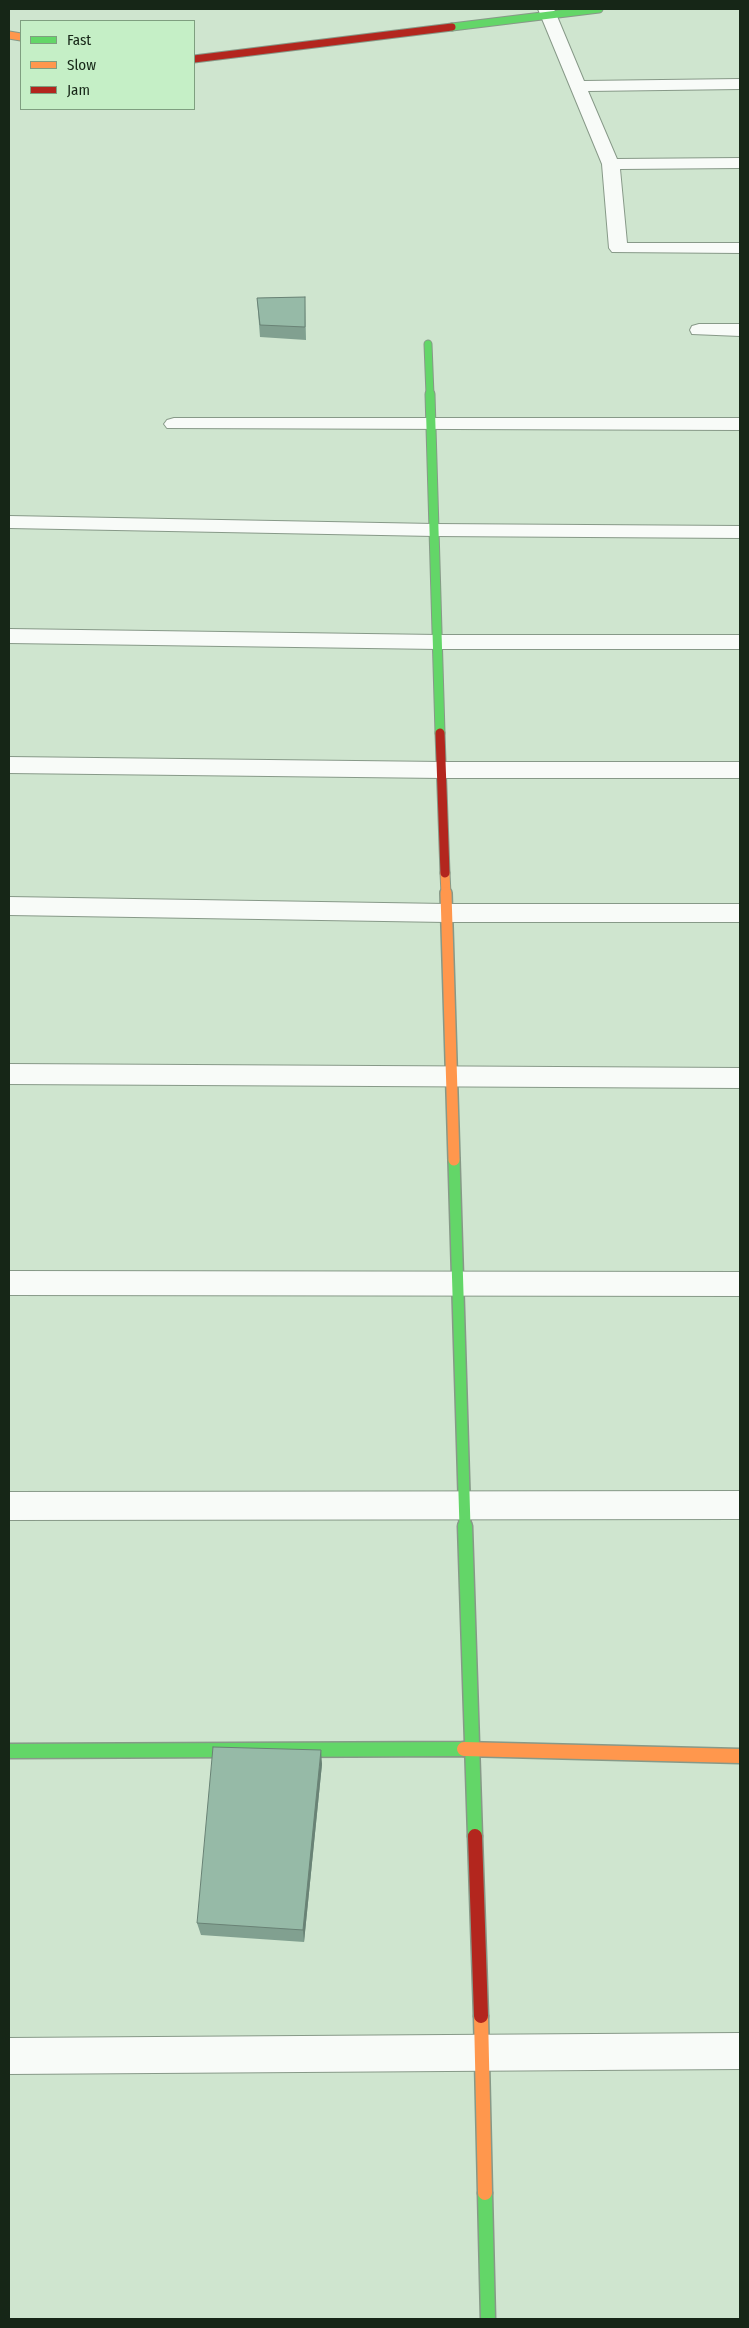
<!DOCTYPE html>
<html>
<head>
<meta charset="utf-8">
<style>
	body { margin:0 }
	#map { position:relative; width:749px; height:2328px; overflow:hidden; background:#cfe5cf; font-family:"Fira Sans Condensed",sans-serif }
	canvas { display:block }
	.frame { position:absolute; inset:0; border:10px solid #162617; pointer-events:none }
	.legend { position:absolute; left:20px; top:20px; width:175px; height:90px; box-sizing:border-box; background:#c5efc6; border:1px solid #7f9f80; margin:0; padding:6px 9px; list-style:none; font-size:15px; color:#162617 }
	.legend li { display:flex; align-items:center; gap:10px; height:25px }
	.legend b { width:25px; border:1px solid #7f9f80 }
</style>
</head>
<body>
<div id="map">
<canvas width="749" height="2328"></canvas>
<div class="frame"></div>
<ul class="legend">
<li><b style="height:6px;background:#63d668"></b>Fast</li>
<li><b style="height:6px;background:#ff974d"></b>Slow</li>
<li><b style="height:6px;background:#b3261e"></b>Jam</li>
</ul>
</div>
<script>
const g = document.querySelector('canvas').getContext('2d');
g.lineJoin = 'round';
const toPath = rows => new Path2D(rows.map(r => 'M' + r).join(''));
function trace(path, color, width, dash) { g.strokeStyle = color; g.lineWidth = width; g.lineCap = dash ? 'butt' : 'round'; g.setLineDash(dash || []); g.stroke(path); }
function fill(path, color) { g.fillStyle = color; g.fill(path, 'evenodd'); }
const street = toPath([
	[538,9,554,9,584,81,740,79,740,89,588,91,617,159,740,158,740,168,620,169,627,243,740,243,740,253,612,252,609,248,602,164,538,9],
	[699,324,740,324,740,336,692,334,690,330,692,326,699,324],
	[174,418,740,418,740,430,167,428,164,424,167,420,174,418],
	[9,516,434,524,740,526,740,538,434,536,9,528,9,516],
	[9,629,438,635,740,635,740,649,438,649,9,643,9,629],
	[9,757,442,762,740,762,740,778,442,778,9,773,9,757],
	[9,897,446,904,740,904,740,922,446,922,9,915,9,897],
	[9,1064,740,1068,740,1088,9,1084,9,1064],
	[9,1271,740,1272,740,1296,9,1295,9,1271],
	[740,1491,740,1519,9,1520,9,1492,740,1491],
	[740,2033,740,2069,9,2074,9,2038,740,2033]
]);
const fastFar3 = toPath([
	[452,27,599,9],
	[428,344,430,395]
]);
const fastFar2 = toPath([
	[430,394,440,733]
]);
const fastFar1 = toPath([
	[454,1160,465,1527]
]);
const fast = toPath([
	[465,1526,475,1836],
	[9,1751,464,1749],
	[485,2193,488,2319]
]);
const slowFar3 = toPath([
	[9,35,21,37]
]);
const slowFar2 = toPath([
	[445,873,446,894]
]);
const slowFar1 = toPath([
	[446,893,454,1160]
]);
const slow = toPath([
	[464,1749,740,1756],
	[481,2016,485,2193]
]);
const jamFar2 = toPath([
	[194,59,452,27]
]);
const jamFar1 = toPath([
	[440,733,445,873]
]);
const jam = toPath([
	[475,1836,481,2016]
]);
const wall = toPath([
	[305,297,306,340,260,337,257,298],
	[322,1764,304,1942,201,1935,197,1923]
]);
const shadedWall = toPath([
	[321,1750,322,1764,304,1942,303,1930]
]);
const building = toPath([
	[305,297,305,327,260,325,257,298,305,297],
	[213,1747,321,1750,303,1930,197,1923,213,1747]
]);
trace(street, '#879988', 2);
trace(fastFar3, '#879988', 9);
trace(fastFar2, '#879988', 11);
trace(fastFar1, '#879988', 14);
trace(fast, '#879988', 17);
trace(slowFar3, '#879988', 9);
trace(slowFar2, '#879988', 11);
trace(slowFar1, '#879988', 14);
trace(slow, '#879988', 17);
trace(jamFar2, '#879988', 9);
trace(jamFar1, '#879988', 11);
trace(jam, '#879988', 17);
fill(street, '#f8fbf8');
trace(fastFar3, '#63d668', 7);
trace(fastFar2, '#63d668', 9);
trace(fastFar1, '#63d668', 11);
trace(fast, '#63d668', 14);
trace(slowFar3, '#ff974d', 7);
trace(slowFar2, '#ff974d', 9);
trace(slowFar1, '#ff974d', 11);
trace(slow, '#ff974d', 14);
trace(jamFar2, '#b3261e', 7);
trace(jamFar1, '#b3261e', 9);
trace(jam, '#b3261e', 14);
fill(wall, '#81a090');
fill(shadedWall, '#698275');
fill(building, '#96baa7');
trace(building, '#698275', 1);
</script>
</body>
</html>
